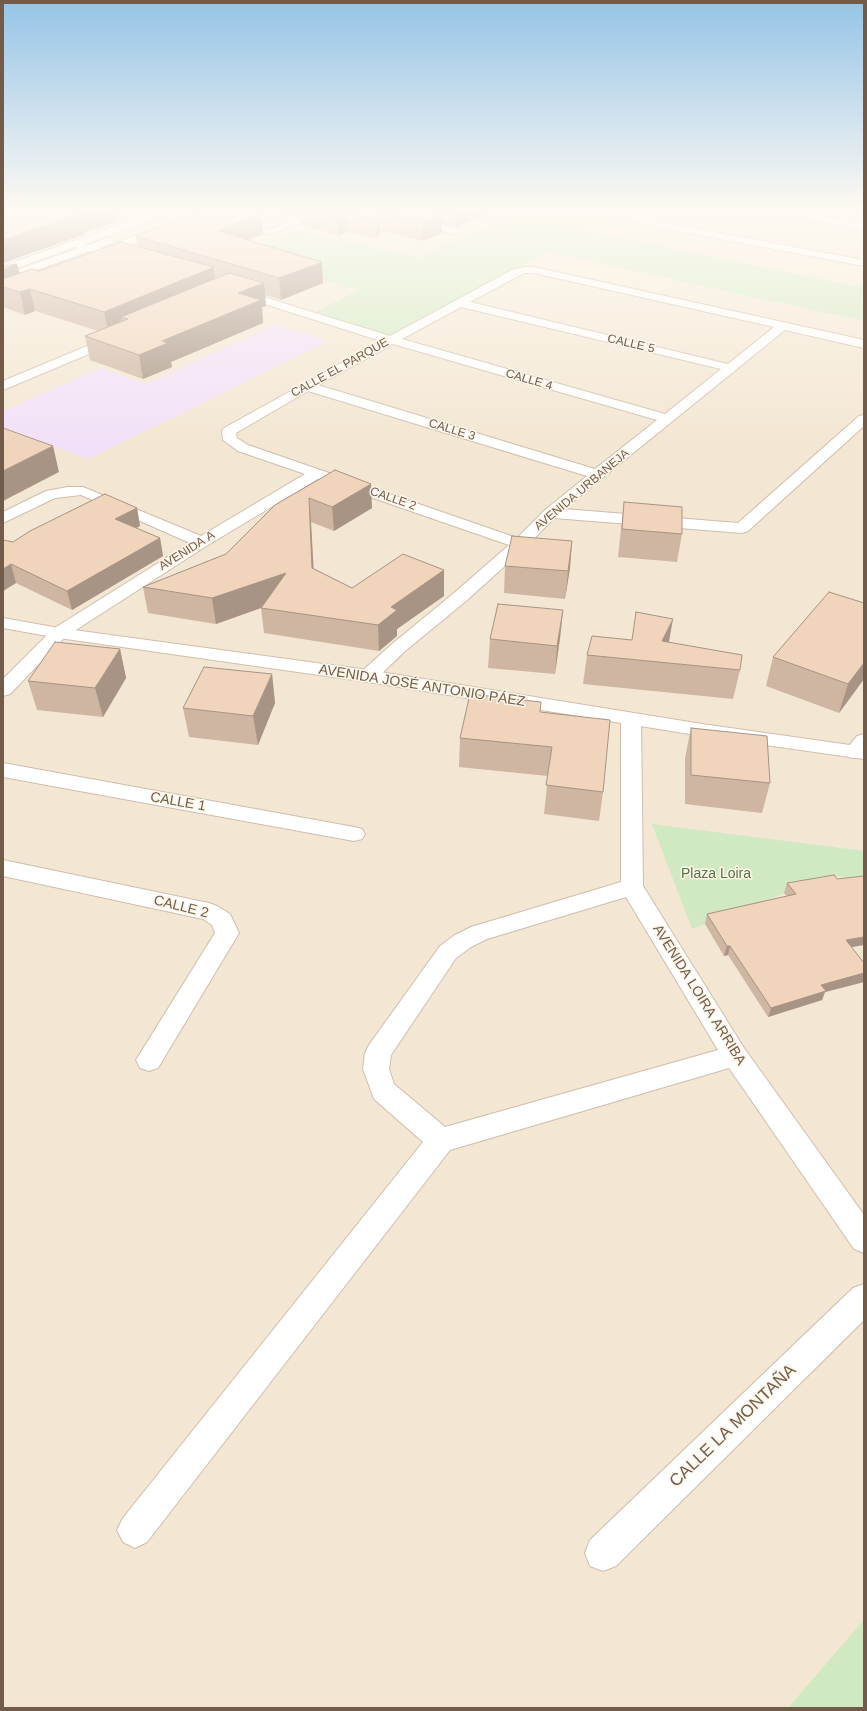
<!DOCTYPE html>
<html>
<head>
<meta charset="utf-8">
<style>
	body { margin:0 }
	#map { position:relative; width:867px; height:1711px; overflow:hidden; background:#fcf4e4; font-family:Arial,sans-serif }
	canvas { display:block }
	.frame { position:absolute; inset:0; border:4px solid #735b4a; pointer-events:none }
</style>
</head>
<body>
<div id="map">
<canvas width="867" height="1711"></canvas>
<div class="frame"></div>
</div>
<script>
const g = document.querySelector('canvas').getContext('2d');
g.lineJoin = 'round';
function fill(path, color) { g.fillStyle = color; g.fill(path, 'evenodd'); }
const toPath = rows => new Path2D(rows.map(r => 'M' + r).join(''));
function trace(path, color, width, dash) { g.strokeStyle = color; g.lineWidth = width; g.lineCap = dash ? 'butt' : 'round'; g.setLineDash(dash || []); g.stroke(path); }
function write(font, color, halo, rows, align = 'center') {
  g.font = font + ' Arial,sans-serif'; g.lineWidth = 3; g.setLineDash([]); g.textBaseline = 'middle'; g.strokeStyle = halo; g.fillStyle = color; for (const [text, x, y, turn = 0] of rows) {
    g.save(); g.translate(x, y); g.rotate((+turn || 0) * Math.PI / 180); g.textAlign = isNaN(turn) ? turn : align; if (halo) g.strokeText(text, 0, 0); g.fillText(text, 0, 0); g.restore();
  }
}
const residential = toPath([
	[3,209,864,209,864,1708,3,1708]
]);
const education = toPath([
	[275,325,328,341,88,459,3,427,3,411,101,368,146,384]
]);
const green = toPath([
	[523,209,627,209,583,230,864,288,864,321,547,252,389,336,315,312,359,290,237,254,297,230,420,258],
	[652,824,864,851,864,878,829,876,692,929],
	[864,1620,864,1708,788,1708]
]);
const lane = toPath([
	[107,209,115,209,145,220,140,221,107,209],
	[323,209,331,209,334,211,276,232,268,234,243,227,246,225,268,230,293,222,263,215,244,222,241,220,263,211,299,220,325,211,323,209]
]);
const street = toPath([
	[164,209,177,209,175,211,85,244,130,257,131,259,130,261,122,261,75,247,3,273,3,266,164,209],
	[244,209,257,209,255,211,224,223,221,224,216,221,218,219,244,209],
	[348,209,365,209,455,228,460,231,455,234,353,212,348,209],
	[620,209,633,209,629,212,648,220,864,260,864,266,646,225,621,216,619,214,620,209],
	[763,209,782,209,864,224,864,230,768,212,763,209],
	[524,267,534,267,864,340,864,348,785,330,564,509,738,523,859,416,864,415,864,426,748,531,742,533,554,518,526,547,466,601,404,652,375,680,368,682,361,680,359,676,361,672,392,644,454,593,509,545,318,479,208,545,65,637,10,694,3,696,3,679,53,629,190,543,81,495,55,498,3,523,3,512,46,491,68,487,83,487,201,536,305,474,238,451,223,440,222,431,224,428,381,341,233,294,231,292,233,290,241,290,390,336,512,270,524,267],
	[524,273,534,273,774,327,728,364,470,302,524,273],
	[461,307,721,369,665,414,402,339,461,307],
	[393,344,657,420,595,469,318,385,393,344],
	[308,391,587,476,545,510,517,538,248,445,237,438,236,433,308,391],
	[116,334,120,335,122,338,120,341,3,390,3,381,116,334],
	[631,713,638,715,641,719,643,886,744,1048,864,1215,864,1253,854,1249,729,1068,450,1150,147,1542,135,1548,123,1542,117,1530,123,1518,423,1142,374,1099,363,1069,365,1053,369,1045,440,946,455,935,471,927,621,882,621,719,624,715,631,713],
	[626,897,718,1050,445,1127,394,1084,389,1069,391,1055,456,958,471,947,487,939,626,897],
	[864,734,864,754,862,757,855,758,848,757,845,752,848,747,857,736,864,734],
	[3,763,354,827,362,829,365,834,362,839,354,841,3,777,3,763],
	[3,860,209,903,217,906,230,914,239,933,158,1068,149,1071,140,1068,136,1060,215,933,212,925,203,919,3,876,3,860],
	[864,1284,864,1320,616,1566,603,1571,590,1566,585,1553,590,1540,853,1288,864,1284]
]);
const secondary = toPath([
	[207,209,220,209,218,211,100,256,96,257,91,254,92,252,207,209],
	[108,238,112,239,113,241,112,243,3,282,3,275,108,238],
	[3,618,59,628,368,670,702,724,864,747,864,759,702,736,368,682,59,638,3,628,3,618]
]);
const wall = toPath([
	[3,209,118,222,85,232,85,234,3,263],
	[272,209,501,209,456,227,442,224,442,233,423,241,380,231,377,239,348,232,338,236,299,225,298,218,272,212],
	[215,211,261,213,263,234,248,240,323,283,281,300,265,295,266,306,262,307,263,323,171,362,172,367,143,379,90,360,85,336,98,331,35,311,25,315,3,307,3,267,17,264,20,273,39,271,138,247,136,236],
	[335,470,372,508,334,531,311,522,313,568,352,588,444,596,397,629,397,636,379,651,264,633,261,608,216,624,148,613,143,587,226,554],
	[624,502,682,534,677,562,618,557,621,529],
	[137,508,140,526,136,528,160,538,163,556,72,610,16,583,3,591,13,542],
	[572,541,570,568,565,599,504,593,505,566],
	[864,603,864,679,839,713,766,686,773,657],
	[563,610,560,638,555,674,488,668,490,639],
	[632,640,669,642,740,670,733,699,583,684,587,655],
	[120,649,126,678,103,717,37,710,28,681],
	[272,674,275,703,258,745,189,737,183,708],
	[540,712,603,792,599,821,544,814,548,776,459,767,460,738],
	[691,728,770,783,762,813,685,804,685,758],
	[787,883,852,948,864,963,864,982,825,992,822,1000,768,1017,728,955,724,956,705,924,707,914,787,896,784,893]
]);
const shadedWall = toPath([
	[91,209,116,209,118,222,85,232,85,234,3,263,3,240,78,213],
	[456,209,501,209,456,227],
	[380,212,380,231,377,239,377,220],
	[261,213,263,234,219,251,217,231],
	[347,213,348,232,338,236,337,217],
	[442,214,442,233,423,241,423,222],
	[322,262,323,283,281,300,279,278],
	[17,264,23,286,3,287,3,270],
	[214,267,216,289,121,317,123,329,109,335,104,312],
	[264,283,266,306,262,307,263,323,171,362,172,367,143,379,139,355,238,293],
	[30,289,35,311,25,315,20,292],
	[53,446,59,472,3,501,3,471],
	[371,484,372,508,334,531,332,507],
	[309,498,311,522,315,593,312,568],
	[137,508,140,526,119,538,115,519],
	[160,538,163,556,72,610,67,591],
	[572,541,570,568,565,599,568,571],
	[11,564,16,583,3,591,3,569],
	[444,570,444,596,397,629,397,636,379,651,378,625,391,607],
	[286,573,289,598,216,624,212,598],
	[563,610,560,638,555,674,557,646],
	[673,619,668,647,662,641],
	[120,649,126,678,103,717,95,688],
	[864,663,864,679,839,713,848,684],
	[272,674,275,703,258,745,253,716],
	[864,937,864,945,842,949,846,940],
	[727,946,730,946,728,955,724,956],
	[864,973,864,982,825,992,822,1000,768,1017,771,1008,821,985]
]);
const building = toPath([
	[3,209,91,209,78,213,81,214,3,240,3,214,11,212,3,209],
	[222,209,241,209,261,213,217,231,322,262,279,278,136,236,207,210,215,211,222,209],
	[306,209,418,209,442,214,423,222,380,212,377,220,347,213,337,217,306,209],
	[121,242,214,267,104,312,30,289,20,292,3,287,3,279,32,269,39,271,121,242],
	[15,264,17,264,3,270,3,267,15,264],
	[229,273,264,283,238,293,261,300,162,341,168,343,139,355,85,336,128,319,121,317,229,273],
	[3,428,53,446,3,471,3,428],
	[335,470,371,484,332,507,309,498,312,568,352,588,403,554,444,570,391,607,397,610,378,625,261,608,286,573,212,598,143,587,226,554,275,505,335,470],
	[105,494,137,508,115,519,160,538,67,591,11,564,3,569,3,540,13,542,30,531,105,494],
	[624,502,682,507,682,534,622,529,624,502],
	[512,536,572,541,568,571,505,566,512,536],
	[829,592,864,603,864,663,848,684,773,657,829,592],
	[498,604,563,610,557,646,490,639,498,604],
	[636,612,673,619,662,641,742,655,740,670,587,655,592,636,632,640,636,612],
	[55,642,120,649,95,688,28,681,55,642],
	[204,667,272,674,253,716,183,708,204,667],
	[470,694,541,702,540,712,610,720,603,792,546,785,552,747,460,738,470,694],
	[691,728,767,736,770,783,691,775,691,728],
	[834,875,837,879,864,876,864,937,846,940,864,963,864,973,821,985,826,991,771,1008,730,946,727,946,707,914,796,894,787,883,834,875]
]);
const farStreetnames = [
	["CALLE 5",631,344,13],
	["CALLE EL PARQUE",340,368,-29],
	["CALLE 4",529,380,16],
	["CALLE 3",452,430,17],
	["AVENIDA URBANEJA",582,490,-40],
	["CALLE 2",393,499,19],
	["AVENIDA A",187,551,-32]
];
const streetNames = [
	["AVENIDA JOSÉ ANTONIO PÁEZ",422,686,9],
	["CALLE 1",178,802,10],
	["CALLE 2",181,907,14],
	["AVENIDA LOIRA ARRIBA",699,995,58]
];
const parkNames = [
	["Plaza Loira",716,874]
];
const nearStreetnames = [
	["CALLE LA MONTAÑA",733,1426,-44]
];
fill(residential, '#f3e6d2');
fill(education, '#f1e0f8');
fill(green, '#d0e9c2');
trace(lane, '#cfbead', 2);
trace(street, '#cfbead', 2);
trace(secondary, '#d2beaa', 2);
fill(lane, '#fff');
fill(street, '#fff');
fill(secondary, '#fff');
fill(wall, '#ceb6a2');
fill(shadedWall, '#a89484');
fill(building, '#f0d4bc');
trace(building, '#a89484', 1);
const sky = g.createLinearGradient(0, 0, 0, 448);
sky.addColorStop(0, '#95c4e7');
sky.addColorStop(0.47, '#fefaf3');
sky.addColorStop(1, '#fefaf300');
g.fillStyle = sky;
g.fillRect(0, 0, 867, 448);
write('12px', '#735b4a', '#fff7ea', farStreetnames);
write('14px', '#735b4a', '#fff7ea', streetNames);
write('14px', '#4f7842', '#fff7ea', parkNames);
write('17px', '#735b4a', '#fff7ea', nearStreetnames);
</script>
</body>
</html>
